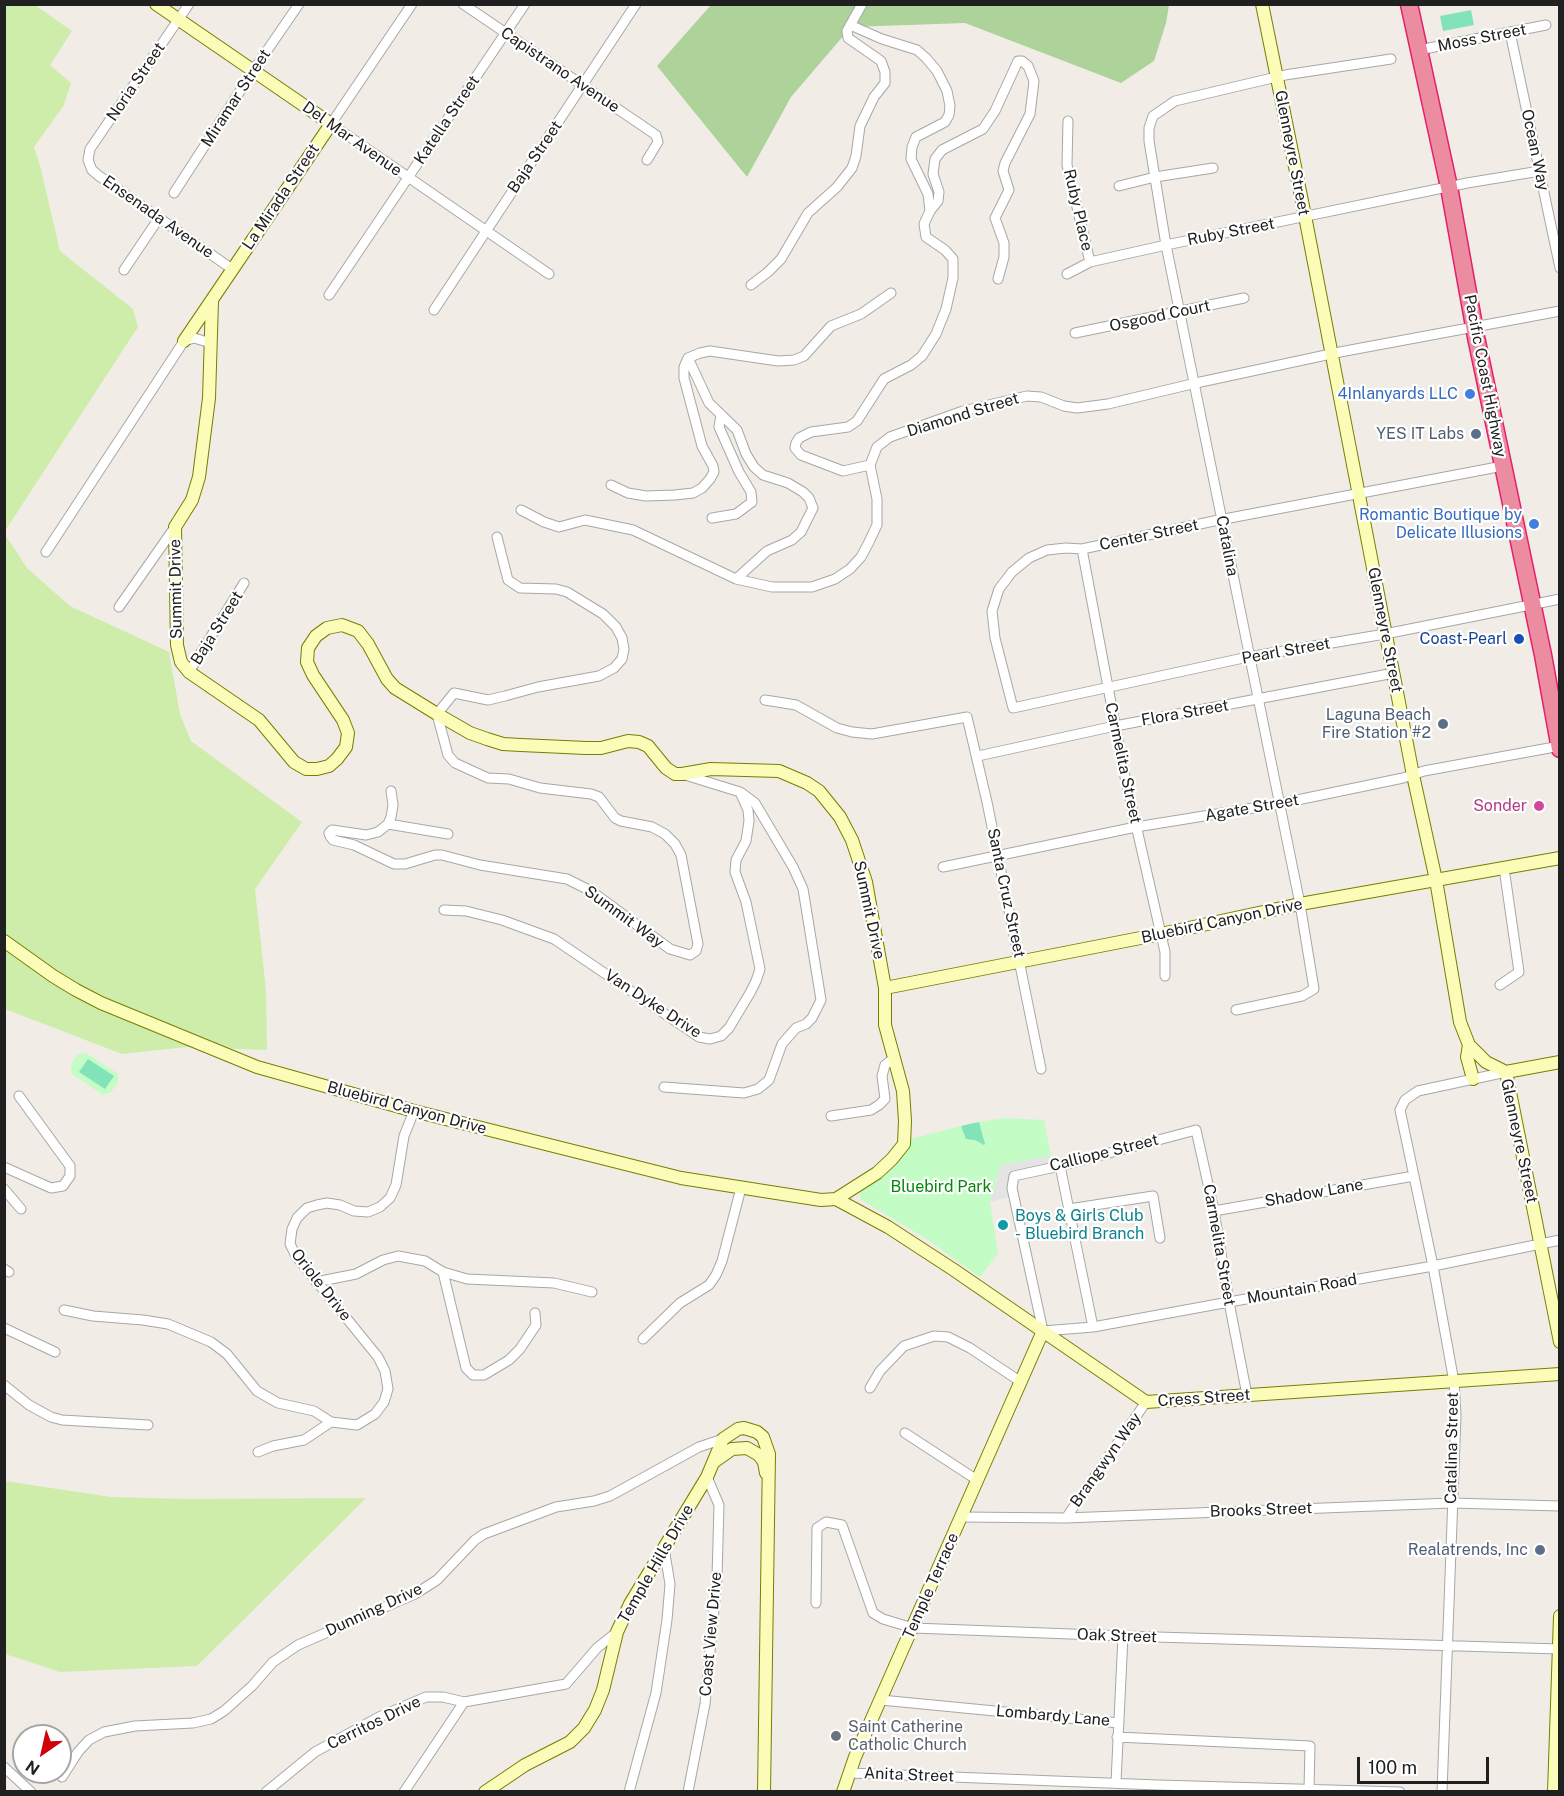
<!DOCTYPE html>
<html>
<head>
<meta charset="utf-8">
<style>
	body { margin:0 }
	#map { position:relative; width:1564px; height:1796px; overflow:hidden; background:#f1ede6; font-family:"Public Sans",sans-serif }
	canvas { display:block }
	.frame { position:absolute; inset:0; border:6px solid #202020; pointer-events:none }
	.north { position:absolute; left:12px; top:1724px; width:60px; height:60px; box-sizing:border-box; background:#fff; border:2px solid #a6a6a6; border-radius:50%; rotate:214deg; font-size:16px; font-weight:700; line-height:24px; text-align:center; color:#202020 }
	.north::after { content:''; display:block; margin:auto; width:21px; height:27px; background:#d10009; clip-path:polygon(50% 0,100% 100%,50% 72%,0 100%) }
	.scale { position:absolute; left:1357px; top:1757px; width:132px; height:27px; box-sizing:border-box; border:3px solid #202020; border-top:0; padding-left:8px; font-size:18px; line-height:21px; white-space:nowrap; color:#202020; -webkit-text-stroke:4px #fff; paint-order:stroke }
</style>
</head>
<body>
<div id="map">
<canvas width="1564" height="1796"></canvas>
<div class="frame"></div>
<div class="north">N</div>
<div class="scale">100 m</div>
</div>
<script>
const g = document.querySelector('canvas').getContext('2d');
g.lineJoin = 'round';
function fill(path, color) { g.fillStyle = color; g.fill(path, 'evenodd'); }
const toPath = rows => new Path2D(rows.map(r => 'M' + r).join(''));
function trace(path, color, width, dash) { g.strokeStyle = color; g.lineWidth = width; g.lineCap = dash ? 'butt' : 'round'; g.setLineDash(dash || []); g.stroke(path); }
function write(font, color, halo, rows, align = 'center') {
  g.font = font + ' "Public Sans",sans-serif'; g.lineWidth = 4.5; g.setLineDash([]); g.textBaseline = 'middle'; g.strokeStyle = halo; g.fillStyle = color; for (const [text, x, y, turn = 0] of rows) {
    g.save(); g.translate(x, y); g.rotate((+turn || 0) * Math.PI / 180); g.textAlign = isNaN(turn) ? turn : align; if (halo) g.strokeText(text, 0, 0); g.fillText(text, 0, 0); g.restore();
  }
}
const grass = toPath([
	[5,4,35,5,72,31,50,65,71,83,64,105,34,147,40,165,60,251,133,309,138,327,5,531],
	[4,533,27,568,70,606,169,652,180,714,191,741,302,822,255,889,266,990,267,1050,187,1047,122,1054,5,1009],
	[5,1481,111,1497,187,1499,366,1498,197,1666,60,1672,5,1654]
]);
const forest = toPath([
	[711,5,1169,5,1166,23,1154,61,1121,83,965,23,851,27,791,97,747,177,657,66]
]);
const park = toPath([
	[86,1053,118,1074,118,1083,111,1092,103,1095,72,1074,71,1064,78,1054],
	[1003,1118,1044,1120,1051,1156,1001,1165,990,1202,998,1253,980,1277,925,1238,860,1199,860,1192,862,1187,910,1139,973,1123]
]);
const pitch = toPath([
	[1471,10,1474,25,1443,31,1440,16],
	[88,1059,114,1076,105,1089,79,1072],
	[979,1122,985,1144,984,1145,975,1140,966,1139,961,1126]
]);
const parking = toPath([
	[1051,1156,1052,1173,1017,1179,1019,1195,990,1202,1001,1165]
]);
const street = toPath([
	[189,4,90,149,88,160,92,170,99,176,232,269],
	[412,4,331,124,549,274],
	[463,4,656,135,658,142,647,160],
	[850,25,882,39,917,50,926,58,937,71,947,91,950,106,949,115,945,122,916,137,912,147,911,159,928,194,930,211,924,224,926,237,945,250,953,259,953,278,946,309,936,334,922,356,911,365,884,379,857,421,848,427,811,432,799,438,796,443,795,448,801,455,843,471,870,465],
	[1510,32,1560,268],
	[1419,50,1546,25],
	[1068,121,1067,165,1090,262],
	[1119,186,1155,177,1213,168],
	[174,193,253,71,299,4],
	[930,211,938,201,939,192,933,174,935,159,942,150,983,129,995,111,1018,61,1022,61,1028,66,1034,81,1030,114,1005,163,1003,171,1009,190,995,218,1004,243,1004,257,998,279],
	[124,270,159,218],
	[1067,274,1090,262,1166,245,1467,183,1540,171],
	[751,285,768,272,781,259,808,213,837,187,852,168,856,156,860,126,874,97,885,83,885,72,881,61,848,38,847,31,862,4],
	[329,295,525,4],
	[434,310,636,4],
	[1075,333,1244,298],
	[688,358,709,403,737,430,746,454,754,467,763,475,788,483,803,492,809,498,813,508,801,532,792,540,767,551,736,579],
	[688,358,700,353,710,351,778,361,794,360,804,356,831,326,861,314,891,293],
	[1503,466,1214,521,1082,549,1066,548,1047,550,1029,558,1012,572,999,589,992,611,995,638,1013,708,1248,657,1385,634,1560,599],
	[611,485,628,493,646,496,675,495,693,493,702,488,710,479,714,472,713,466,702,446,684,378,684,367,688,358],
	[521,510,544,522,559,527,585,520,633,530,736,579,772,587,812,587,835,579,850,569,861,557,868,544,877,525,877,499,870,465,877,447,890,437,963,411,1027,396,1041,397,1064,406,1077,408,1108,404,1196,383,1340,352,1560,311],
	[712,518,736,514,752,502,751,492,739,472,719,427,721,415],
	[1082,549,1125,777,1165,952,1165,976],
	[46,552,184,341,194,338,211,343],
	[119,607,175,527],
	[189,672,244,583],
	[765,700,796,705,837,728,852,732,872,734,967,717,987,802,1041,1069],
	[978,756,1115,726,1394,673],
	[391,791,393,805,391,817,388,824,378,832,366,835,332,830,329,833,330,836,333,840,354,845,394,864,405,864,435,855,442,855,480,865,567,879,591,891,670,949,690,955,696,951,698,944,681,855,675,844,665,834,652,827,621,821,615,818,599,797,591,794,540,788,509,779,488,778,455,763,448,755,437,714,454,693,488,700,505,696,538,687,599,676,614,668,622,659,624,649,622,638,616,627,603,614,567,592,556,589,520,588,508,580,497,537],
	[388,824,448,834],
	[943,867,1136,827,1278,804,1403,778,1424,771,1560,746],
	[444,910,466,911,502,920,554,939,699,1037,710,1039,721,1036,729,1028,750,993,756,981,760,969,746,902,735,872,736,860,746,841,749,821,748,810,740,792],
	[1500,985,1519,972,1504,868],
	[1236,1010,1302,996,1314,989,1300,904,1166,245,1149,141,1149,128,1153,116,1175,101,1285,75,1391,59],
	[664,1087,744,1093,758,1089,769,1080,782,1044,796,1028,806,1024,812,1018,821,1000,803,889,793,867,755,803,740,792,682,774],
	[831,1116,871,1110,879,1105,885,1099,882,1076,885,1065,894,1058],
	[1060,1166,1093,1327],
	[4,1167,51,1188,63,1186,70,1176,70,1166,19,1096],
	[4,1189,21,1209],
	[1069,1209,1153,1196,1160,1238],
	[1214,1211,1414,1176],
	[4,1269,9,1272],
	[443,1272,466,1368,473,1375,484,1375,509,1360,520,1349,536,1325,535,1313],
	[316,1282,356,1274,383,1260,398,1256,425,1261,443,1272,467,1279,554,1283,592,1292],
	[64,1310,93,1316,143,1320,168,1324,211,1342,227,1354,257,1391,278,1403,314,1411,331,1422,357,1425,375,1414,384,1402,388,1389,385,1371,378,1357,296,1256,290,1244,292,1229,297,1218,307,1208,317,1205,327,1203,340,1205,354,1211,368,1212,380,1207,390,1198,396,1185,404,1136,414,1111],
	[4,1328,55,1352],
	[643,1339,680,1303,709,1285,716,1275,722,1261,741,1188],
	[4,1385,29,1405,51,1417,62,1420,148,1425],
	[870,1388,880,1371,904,1346,934,1336,948,1337,970,1348,1021,1382],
	[1247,1395,1229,1302,1214,1211,1196,1130,1060,1166,1014,1176,1012,1188,1043,1331,1093,1327,1229,1302,1433,1266,1560,1240],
	[905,1433,977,1480],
	[258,1452,273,1446,304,1440,331,1422],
	[962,1517,1066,1518,1452,1503,1560,1506],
	[1066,1518,1146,1402],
	[816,1603,817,1528,826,1522,842,1525,873,1613,883,1619,913,1628,1123,1636,1560,1649],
	[881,1700,1119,1723],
	[1117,1737,1310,1746,1309,1789],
	[4,1767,31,1792],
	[850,1773,1158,1785,1400,1792],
	[62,1777,78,1752,89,1740,104,1732,135,1726,193,1723,211,1719,224,1711,252,1686,273,1662,298,1645,415,1594,437,1580,475,1540,484,1534,556,1507,594,1501,610,1496,699,1447,723,1439],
	[1116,1782,1123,1636],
	[266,1792,315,1752,379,1717,426,1697,443,1697,464,1702,566,1684,597,1648,617,1632],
	[404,1792,464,1702],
	[629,1792,656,1693,667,1620,670,1584,664,1548],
	[688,1792,705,1704,717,1578,719,1505,707,1477],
	[1442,1792,1456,1415,1454,1382,1433,1266,1400,1110,1405,1100,1418,1091,1506,1072]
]);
const secondary = toPath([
	[156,4,331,124,184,341],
	[1262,4,1305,216,1413,775,1436,880,1460,1022,1469,1045,1486,1062,1506,1072],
	[4,941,53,976,76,990,101,1003,257,1067,414,1111,681,1178,821,1200,836,1199,877,1173,892,1159,904,1144,905,1121,903,1091,885,1025,885,988,866,882,852,840,840,817,819,791,807,783,779,771,711,769,682,774,675,774,666,768,648,746,639,742,628,741,601,748,586,748,521,745,503,744,487,739,470,733,437,714,395,688,387,679,368,644,358,631,342,625,327,628,316,636,308,648,307,662,313,675,343,720,348,733,346,747,337,759,329,766,317,769,306,769,294,762,259,720,189,672,181,662,177,645,175,527,192,500,199,477,209,398,212,301],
	[885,988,1161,934,1300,904,1560,858],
	[1469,1045,1467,1057,1473,1079],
	[1506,1072,1560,1342],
	[1506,1072,1560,1062],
	[836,1199,888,1227,954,1270,1146,1402,1560,1374],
	[715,1461,732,1449,747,1448,759,1455,764,1462,766,1473],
	[485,1792,525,1765,570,1742,584,1728,595,1710,603,1690,617,1632,630,1604,707,1477,723,1439,738,1429,744,1428,757,1432,763,1437,769,1454,764,1792],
	[843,1792,855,1757,1043,1331],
	[1554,1792,1560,1616]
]);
const highway = toPath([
	[1409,4,1449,187,1476,337,1543,655,1560,749]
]);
const markers = [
	[1470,394,6,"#3f7fe0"],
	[1476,434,6,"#5c6f8a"],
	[1534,524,6,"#3f7fe0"],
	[1519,639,6,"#1a4fb4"],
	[1443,724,6,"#5c6f8a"],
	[1539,806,6,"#d1479c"],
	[1003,1225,6,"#0f9aa8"],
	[1540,1550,6,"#5c6f8a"],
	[836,1736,6,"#6b7280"]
];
const streetNames = [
	["Moss Street",1482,38,-11],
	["Capistrano Avenue",560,70,34],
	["Noria Street",136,82,-56],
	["Miramar Street",236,98,-57],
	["Katella Street",447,120,-56],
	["Del Mar Avenue",352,139,35],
	["Ocean Way",1535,150,78],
	["Glenneyre Street",1292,153,79],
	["Baja Street",535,157,-56],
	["La Mirada Street",281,197,-56],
	["Ruby Place",1078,210,77],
	["Ensenada Avenue",158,217,35],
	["Ruby Street",1231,232,-11],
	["Osgood Court",1160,316,-12],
	["Pacific Coast Highway",1485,376,79],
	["Diamond Street",963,415,-17],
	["Center Street",1149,535,-12],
	["Catalina",1227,546,79],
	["Summit Drive",176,589,-91],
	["Baja Street",217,628,-58],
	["Glenneyre Street",1385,630,79],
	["Pearl Street",1286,651,-10],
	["Flora Street",1185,713,-10],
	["Carmelita Street",1123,763,78],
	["Agate Street",1252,808,-10],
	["Santa Cruz Street",1006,893,78],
	["Summit Drive",869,910,78],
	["Summit Way",624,917,36],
	["Bluebird Canyon Drive",1222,921,-12],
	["Van Dyke Drive",653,1004,33],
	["Bluebird Canyon Drive",407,1108,15],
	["Glenneyre Street",1519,1141,78],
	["Calliope Street",1104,1153,-14],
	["Shadow Lane",1314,1193,-10],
	["Carmelita Street",1219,1245,80],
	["Oriole Drive",321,1285,52],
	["Mountain Road",1302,1289,-10],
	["Cress Street",1204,1398,-4],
	["Catalina Street",1452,1448,-89],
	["Brangwyn Way",1106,1460,-55],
	["Brooks Street",1261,1510,-2],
	["Temple Hills Drive",656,1564,-60],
	["Temple Terrace",931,1586,-66],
	["Dunning Drive",374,1610,-25],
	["Coast View Drive",711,1634,-85],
	["Oak Street",1117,1636,2],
	["Lombardy Lane",1053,1716,5],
	["Cerritos Drive",374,1723,-26],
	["Anita Street",909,1775,2]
];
const shopNames = [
	["4Inlanyards LLC",1458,394],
	["Romantic Boutique by",1522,515],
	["Delicate Illusions",1522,533]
];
const serviceNames = [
	["YES IT Labs",1464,434],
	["Laguna Beach",1431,715],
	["Fire Station #2",1431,733],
	["Realatrends, Inc",1528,1550]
];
const transitNames = [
	["Coast-Pearl",1507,639]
];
const hotelNames = [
	["Sonder",1527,806]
];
const parkNames = [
	["Bluebird Park",941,1187]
];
const cultureNames = [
	["Boys & Girls Club",1015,1216],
	["- Bluebird Branch",1015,1234]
];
const worshipNames = [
	["Saint Catherine",848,1727],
	["Catholic Church",848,1745]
];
fill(grass, '#ceedab');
fill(forest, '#add29a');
fill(park, '#c3fcc5');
fill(pitch, '#82e3b9');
fill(parking, '#e4e4e4');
trace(street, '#a7a7a7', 11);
trace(secondary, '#767e00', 14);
trace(highway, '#e3206b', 19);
trace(street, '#fff', 9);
trace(secondary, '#fcfcb9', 12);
trace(highway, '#eb8ca1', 16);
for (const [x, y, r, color] of markers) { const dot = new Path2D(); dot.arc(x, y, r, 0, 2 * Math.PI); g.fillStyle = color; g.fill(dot); trace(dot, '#fff', 2); }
write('16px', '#202020', '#fff', streetNames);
write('16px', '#366cbe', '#fff', shopNames, 'right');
write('16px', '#4e5e75', '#fff', serviceNames, 'right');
write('16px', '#164399', '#fff', transitNames, 'right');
write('16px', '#b23c85', '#fff', hotelNames, 'right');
write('16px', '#07860c', '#fff', parkNames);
write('16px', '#0d838f', '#fff', cultureNames, 'left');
write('16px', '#5b616d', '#fff', worshipNames, 'left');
</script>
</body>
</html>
